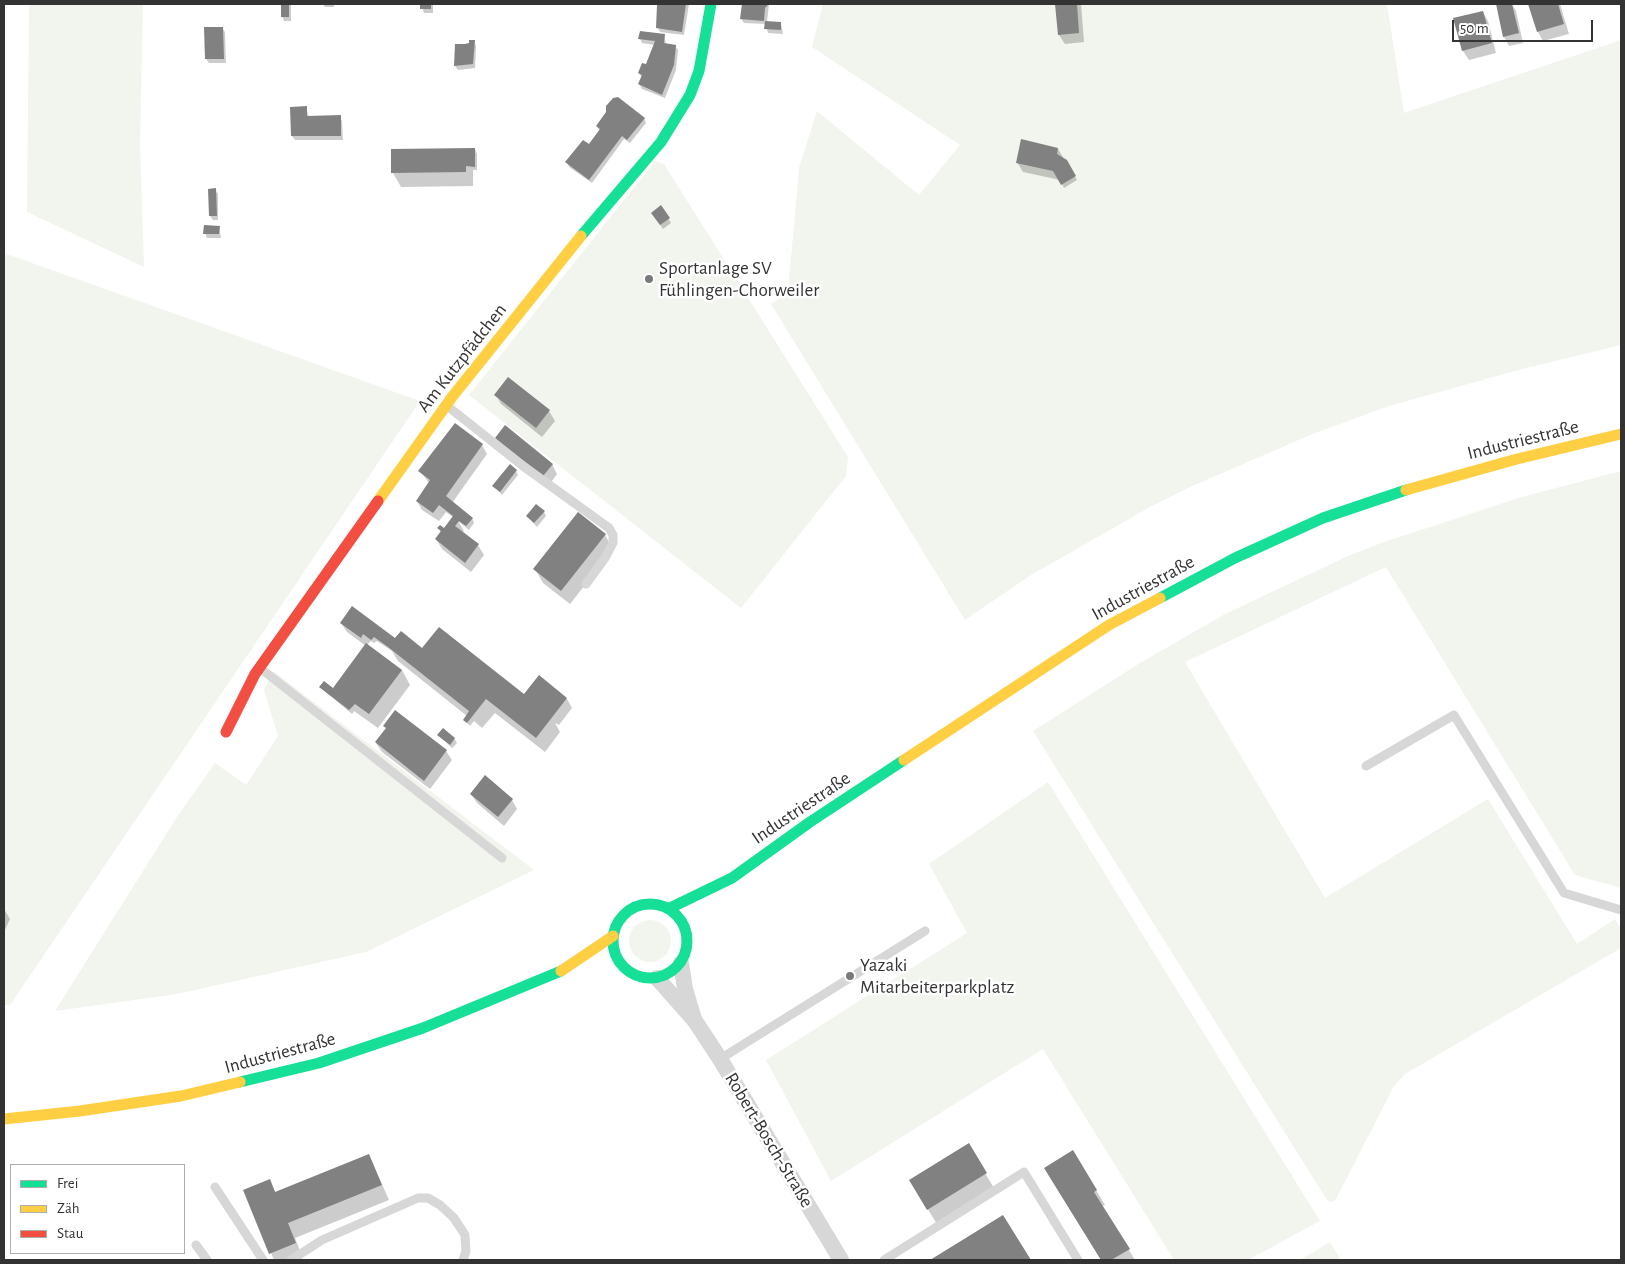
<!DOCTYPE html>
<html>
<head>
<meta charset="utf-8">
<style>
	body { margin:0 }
	#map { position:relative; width:1625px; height:1264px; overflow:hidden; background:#fff; font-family:"Alegreya Sans",sans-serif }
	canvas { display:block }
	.frame { position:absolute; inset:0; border:5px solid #333; pointer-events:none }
	.legend { position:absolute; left:10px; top:1164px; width:175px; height:90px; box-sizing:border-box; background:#fff; border:1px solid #adadad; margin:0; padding:6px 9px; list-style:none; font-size:15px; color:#333 }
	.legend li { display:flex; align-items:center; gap:10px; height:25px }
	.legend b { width:25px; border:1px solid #adadad }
	.scale { position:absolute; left:1452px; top:20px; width:141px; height:22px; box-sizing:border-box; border:2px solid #333; border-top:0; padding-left:6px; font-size:15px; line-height:18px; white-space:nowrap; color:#333; -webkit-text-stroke:4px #fff; paint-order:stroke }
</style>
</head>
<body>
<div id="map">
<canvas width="1625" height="1264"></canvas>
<div class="frame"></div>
<ul class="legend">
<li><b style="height:6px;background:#16e098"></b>Frei</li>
<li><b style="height:6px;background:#ffcf43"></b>Zäh</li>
<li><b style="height:6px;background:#f24e42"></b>Stau</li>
</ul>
<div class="scale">50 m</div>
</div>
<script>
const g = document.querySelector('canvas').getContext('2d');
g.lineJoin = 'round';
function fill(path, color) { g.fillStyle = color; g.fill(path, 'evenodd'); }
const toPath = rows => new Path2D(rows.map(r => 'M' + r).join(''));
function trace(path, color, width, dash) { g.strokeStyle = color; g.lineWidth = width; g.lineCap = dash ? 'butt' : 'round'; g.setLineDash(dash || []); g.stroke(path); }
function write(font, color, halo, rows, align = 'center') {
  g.font = font + ' "Alegreya Sans",sans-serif'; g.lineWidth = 5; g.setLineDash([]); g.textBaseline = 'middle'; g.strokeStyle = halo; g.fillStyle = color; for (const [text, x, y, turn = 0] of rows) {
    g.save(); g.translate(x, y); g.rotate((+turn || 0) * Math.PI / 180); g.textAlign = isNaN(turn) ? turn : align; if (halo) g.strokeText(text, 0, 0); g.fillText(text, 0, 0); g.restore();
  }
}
const green = toPath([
	[29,4,143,4,140,145,144,267,27,212],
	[823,4,1387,4,1404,113,1621,40,1621,345,1522,369,1389,406,1315,433,1190,487,1150,507,1031,575,965,620,771,304,788,293,799,168,817,111,919,195,960,145,812,47],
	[655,161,664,164,848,457,846,476,741,608,469,395],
	[4,253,420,401,10,1005,4,1005],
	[1621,471,1621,888,1575,875,1386,567,1185,662,1325,898,1488,799,1577,944,1615,919,1621,929,1621,948,1405,1074,1394,1086,1336,1199,1332,1202,1327,1200,1033,731,1140,663,1225,614,1348,556,1381,543,1522,497],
	[273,671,534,870,366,952,177,994,55,1011,177,817,215,763,246,785,278,736,264,690],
	[1048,782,1320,1221,1248,1260,1174,1260,1043,1049,831,1181,766,1060,967,933,929,864],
	'629 941a21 21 0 1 1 42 0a21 21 0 1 1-42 0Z',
	[1330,1242,1341,1260,1300,1260]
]);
const shadow = toPath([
	[282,4,291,4,291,21,284,21,282,16],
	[323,4,334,4,334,7,325,7],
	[421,4,433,4,433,13,424,13],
	[661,4,689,4,684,35,660,32,658,28,658,5],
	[743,4,769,4,767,22,781,23,783,34,768,33,766,24,744,23,741,19],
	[1057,4,1081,4,1084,42,1065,44,1059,35],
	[1512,4,1516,11,1523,43,1509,46,1504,37,1497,5],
	[1530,4,1560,4,1569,34,1543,41,1538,32],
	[1483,12,1488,21,1496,53,1469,60,1463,51,1455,19],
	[222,28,225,32,226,63,209,63,206,59,206,29],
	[664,35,666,44,675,46,678,50,676,70,665,98,642,89,639,84,642,78,639,73,647,66,655,45,642,43,640,39],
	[474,42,476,46,475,68,458,70,455,66,456,45,465,46],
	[292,108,306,108,309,117,340,117,342,121,343,140,295,140,292,136],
	[644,118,646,123,630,143,624,139,592,183,569,167,567,162,589,146,600,131,597,126],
	[475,149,477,154,477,170,473,170,473,186,401,187,393,173],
	[1058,149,1077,180,1064,188,1060,180,1023,172,1017,162],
	[215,190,218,194,218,220,213,220,210,216],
	[661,207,671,223,663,229,655,217],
	[219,227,221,238,207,238,205,233],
	[508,379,549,411,555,421,542,437,501,404,496,395],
	[496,438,552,464,557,474,549,485,502,447],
	[482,445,487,454,452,503,472,518,474,523,469,530,458,521,464,531,462,533,478,545,484,555,471,572,442,549,436,539,441,533,439,528,444,530,454,518,446,512,439,521,422,510,417,501,429,483,420,471],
	[516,471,518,475,502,495,494,486],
	[544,512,546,516,537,527,527,516],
	[605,535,613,549,570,604,543,583,535,569],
	[341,623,422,650,524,696,567,699,572,708,559,725,555,723,560,732,545,752,495,713,482,728,474,721,470,726,464,720,467,716,398,661,392,651,377,641,374,643,371,641,367,645,402,670,410,685,378,728,354,711,352,714,320,687,334,689,366,646,347,632],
	[395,712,446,751,452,760,430,789,382,752,376,743,387,729],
	[439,735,454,738,457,743,452,748],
	[471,794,512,800,517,809,504,826,477,803],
	[4,909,10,919,4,932],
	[968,1145,994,1188,937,1224,919,1195],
	[369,1155,389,1200,295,1238,303,1258,298,1260,274,1260,245,1191,270,1181,276,1193],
	[1054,1183,1096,1190,1105,1205,1102,1206,1135,1260,1101,1260],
	[1003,1217,1030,1260,932,1260]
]);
const building = toPath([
	[281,4,289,4,289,17,281,17],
	[420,4,431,4,431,9,420,9],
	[686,4,682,32,656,28,657,5],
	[742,4,769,4,765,8,764,21,740,19],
	[1055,4,1077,4,1079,33,1058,35],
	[1496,4,1512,4,1519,33,1503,37],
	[1528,4,1558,4,1564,24,1537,32],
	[1483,11,1492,43,1462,51,1453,18],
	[765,21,781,22,781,30,764,29],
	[204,27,223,27,224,59,205,59],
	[640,31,665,34,664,43,676,45,674,65,662,95,638,84,642,75,638,73,642,63,646,64,655,41,638,39],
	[469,40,475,40,473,64,454,66,455,44,465,44,469,43],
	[618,97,645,118,627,140,622,136,589,180,565,162,583,140,589,144,600,129,596,126,606,112,606,106,613,98],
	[307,106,307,116,341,115,341,136,291,136,290,107],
	[1021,139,1058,148,1057,154,1067,160,1076,176,1061,185,1053,171,1016,163],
	[475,148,475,167,466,166,466,172,391,173,391,149],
	[216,188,217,216,209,216,208,189],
	[661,205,670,218,660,225,651,213],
	[204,225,220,226,219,234,203,234],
	[508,377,550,410,536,428,494,395],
	[455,423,483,444,446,496,473,518,466,526,459,521,455,526,479,544,465,563,435,539,441,531,437,528,440,525,444,528,453,516,439,505,433,513,416,501,430,480,418,471],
	[505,425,553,464,543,476,495,438],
	[510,464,517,470,500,492,492,486],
	[536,504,545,511,534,523,526,516],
	[578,512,606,534,561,591,533,569],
	[352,606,395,638,401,631,422,648,439,627,524,694,539,675,567,698,536,738,486,699,467,723,463,720,469,711,388,647,374,637,371,640,363,634,361,638,340,623],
	[366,643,402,670,369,714,355,704,349,710,319,687,324,681,333,688],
	[395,710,447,750,424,781,375,742,386,728,383,726],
	[443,728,455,738,450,745,437,735],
	[485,775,513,799,498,817,470,794],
	[969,1143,987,1173,927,1210,909,1180],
	[1073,1150,1097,1190,1094,1192,1130,1249,1111,1260,1101,1260,1044,1168],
	[369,1154,382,1185,288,1223,296,1243,269,1254,243,1190,270,1179,275,1192],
	[1003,1215,1031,1260,930,1260]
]);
const lane = toPath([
	[446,405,523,466,609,528,613,535,613,543,605,558,586,584],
	[260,668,502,858],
	[1366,766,1454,715,1564,893,1621,910],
	[720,1059,925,931],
	[215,1187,263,1260],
	[196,1245,207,1260],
	[291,1260,322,1240,418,1198,428,1198,440,1205,454,1218,465,1235,466,1251,463,1260],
	[884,1260,1024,1172,1078,1260]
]);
const street = toPath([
	[681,963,685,989,694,1019],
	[657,978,695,1021,720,1059,841,1260]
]);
const fast = toPath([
	[581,236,661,142,690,95,699,71,711,4],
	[1160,598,1235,558,1323,518,1406,490],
	'613 941a37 37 0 1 1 74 0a37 37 0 1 1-74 0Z',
	[670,908,732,878,810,822,904,760],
	[240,1082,319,1063,423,1028,561,971]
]);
const slow = toPath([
	[1406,490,1517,459,1621,434],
	[378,501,452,397,581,236],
	[904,760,1109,625,1160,598],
	[561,971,613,936],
	[4,1119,80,1111,181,1096,240,1082]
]);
const jam = toPath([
	[226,732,255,674,378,501]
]);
const markers = [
	[649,279,5,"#7a7a7a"],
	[850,976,5,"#7a7a7a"]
];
const poiNames = [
	["Sportanlage SV",659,268],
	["Fühlingen-Chorweiler",659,290],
	["Yazaki",860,965],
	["Mitarbeiterparkplatz",860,987]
];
const streetNames = [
	["Am Kutzpfädchen",462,358,-52],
	["Industriestraße",1523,440,-14],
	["Industriestraße",1143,588,-29],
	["Industriestraße",801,808,-34],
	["Industriestraße",280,1053,-15],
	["Robert-Bosch-Straße",769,1140,59]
];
fill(green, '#f1f5ed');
fill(shadow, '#0003');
fill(building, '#818181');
trace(lane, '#d7d7d7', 9);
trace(street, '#d7d7d7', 16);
trace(fast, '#16e098', 11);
trace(slow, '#ffcf43', 11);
trace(jam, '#f24e42', 11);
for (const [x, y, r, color] of markers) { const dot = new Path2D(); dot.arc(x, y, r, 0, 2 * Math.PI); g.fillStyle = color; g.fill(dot); trace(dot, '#fff', 2); }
write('19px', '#333', '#fff', poiNames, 'left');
write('19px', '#333', '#fff', streetNames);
</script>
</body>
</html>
